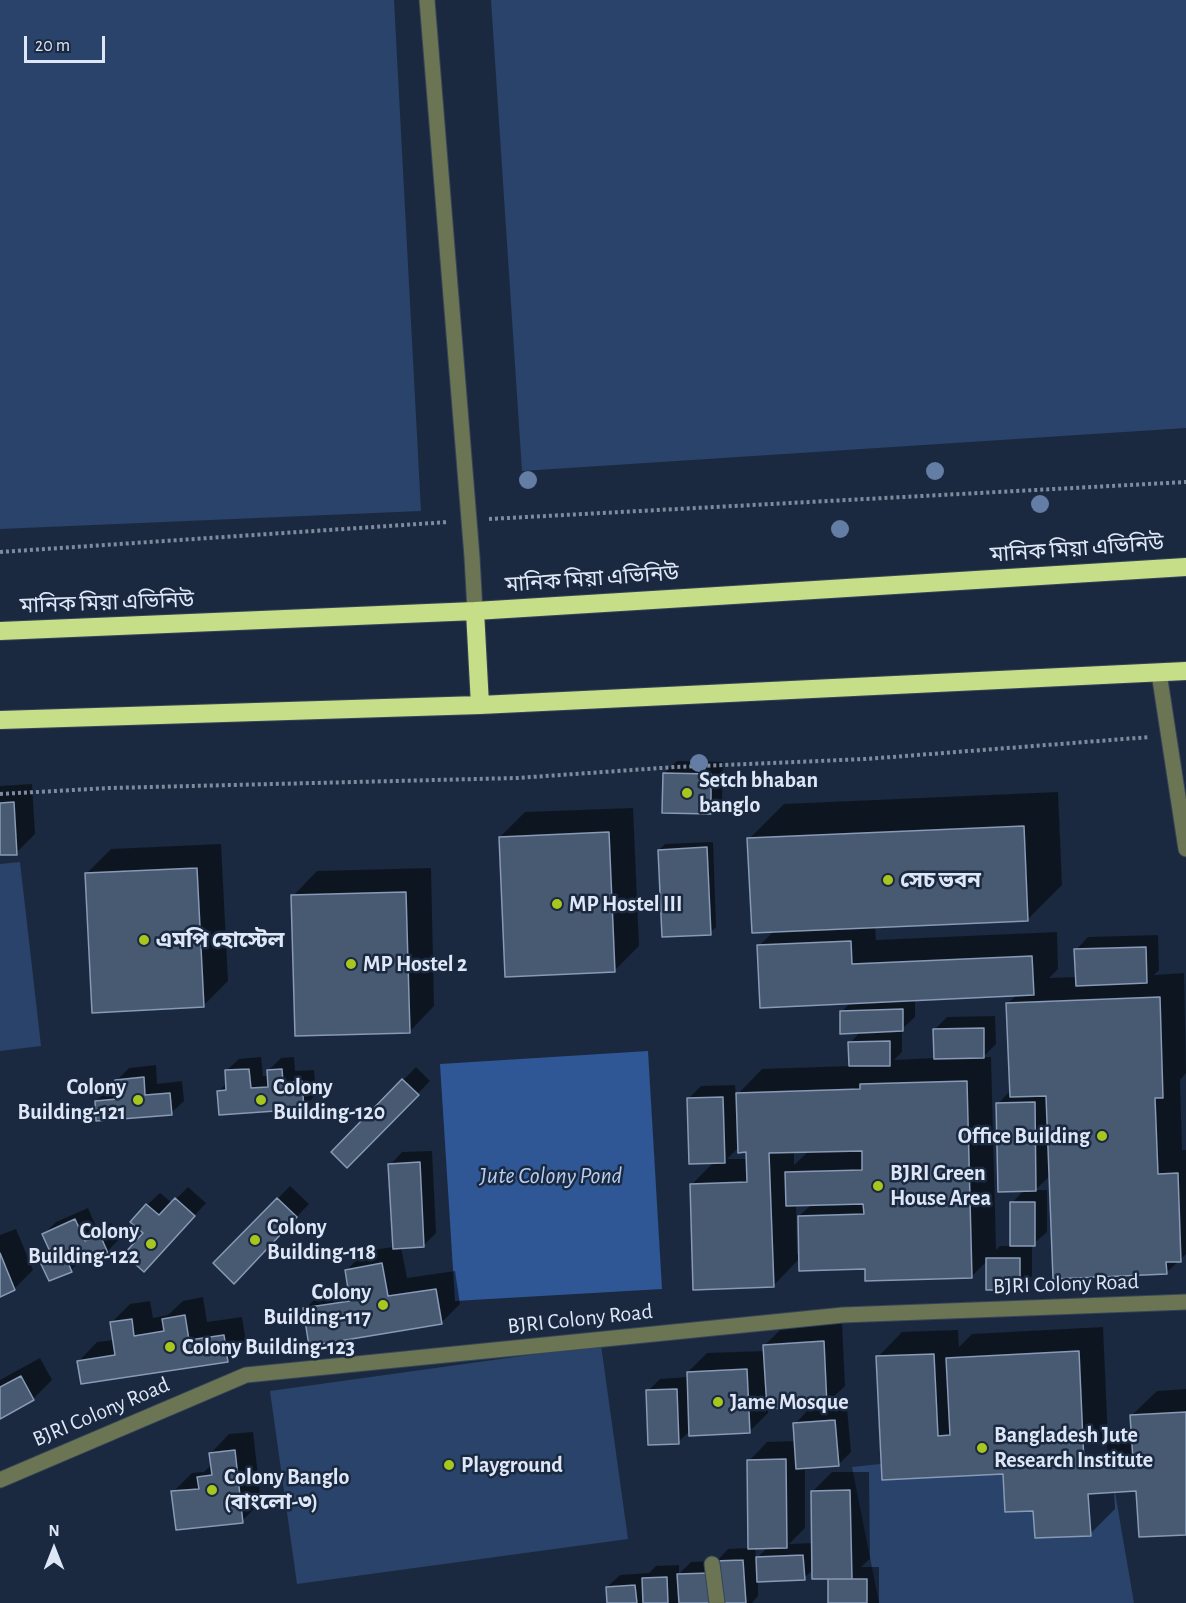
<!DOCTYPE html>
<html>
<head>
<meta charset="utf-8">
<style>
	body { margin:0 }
	#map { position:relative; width:1186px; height:1603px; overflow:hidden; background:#1a293f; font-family:"Alegreya Sans",sans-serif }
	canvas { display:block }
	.north { position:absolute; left:24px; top:1519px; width:60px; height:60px; -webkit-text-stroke:4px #1a293f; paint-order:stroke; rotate:0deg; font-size:16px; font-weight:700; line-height:24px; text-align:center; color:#dee7f7 }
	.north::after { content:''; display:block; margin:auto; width:21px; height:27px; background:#dee7f7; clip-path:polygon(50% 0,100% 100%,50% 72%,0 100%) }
	.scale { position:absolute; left:24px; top:36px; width:81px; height:27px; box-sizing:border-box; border:3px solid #dee7f7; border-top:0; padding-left:8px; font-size:18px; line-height:21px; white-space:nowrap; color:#dee7f7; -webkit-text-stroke:4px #1a293f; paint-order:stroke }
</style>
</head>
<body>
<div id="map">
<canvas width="1186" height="1603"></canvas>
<div class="north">N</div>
<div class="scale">20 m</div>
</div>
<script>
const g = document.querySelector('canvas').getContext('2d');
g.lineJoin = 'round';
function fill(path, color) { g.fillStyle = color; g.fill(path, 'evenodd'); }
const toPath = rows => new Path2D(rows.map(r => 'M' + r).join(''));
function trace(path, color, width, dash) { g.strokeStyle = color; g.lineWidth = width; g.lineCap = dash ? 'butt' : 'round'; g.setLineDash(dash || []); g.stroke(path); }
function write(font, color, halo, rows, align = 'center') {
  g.font = font + ' "Alegreya Sans","Noto Sans Bengali",sans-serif'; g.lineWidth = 5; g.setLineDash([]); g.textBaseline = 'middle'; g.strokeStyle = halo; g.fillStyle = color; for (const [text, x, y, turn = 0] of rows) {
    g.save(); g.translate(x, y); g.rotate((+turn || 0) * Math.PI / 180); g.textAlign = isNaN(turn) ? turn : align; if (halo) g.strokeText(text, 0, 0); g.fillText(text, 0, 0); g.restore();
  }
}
const green = toPath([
	[0,0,394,0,421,511,0,529],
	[491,0,1186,0,1186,428,522,471],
	[20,862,41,1046,0,1051,0,864],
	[601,1345,628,1539,297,1584,270,1391],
	[1106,1440,1134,1603,879,1603,852,1467]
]);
const water = toPath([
	[648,1051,662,1289,455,1301,440,1064]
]);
const shadow = toPath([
	[677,761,723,762,722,800,710,812,664,773],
	[32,784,35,834,16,853,0,854,0,786],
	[1058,792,1062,885,1027,920,875,926,876,940,1057,932,1058,969,1049,978,1077,977,1076,950,1088,937,1158,935,1159,970,1154,975,1184,973,1186,1073,1180,1080,1182,1150,1186,1150,1186,1254,1166,1273,1051,1175,1035,1190,1047,1190,1047,1232,1032,1245,1032,1276,1020,1288,988,1260,972,1276,866,1268,800,1258,773,1286,692,1184,714,1162,689,1098,701,1086,735,1085,736,1096,762,1069,850,1066,850,1043,861,1031,841,1012,851,1002,759,946,774,931,749,839,784,804],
	[1017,995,1008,1003,1011,1090,998,1104,1024,1190,1012,1203,1012,1246,1000,1246,996,1250,991,1057,983,1057,996,1044,995,1016,947,1017,935,1029,935,1058,894,1060,902,1052,902,1029,915,1017,915,999],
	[739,1147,748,1150,748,1159,727,1159],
	[794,1151,809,1151,794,1165],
	[796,1204,812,1204,799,1216,800,1254,797,1254],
	[633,808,639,946,614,971,500,837,525,812],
	[713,842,716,927,710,933,659,850,665,844],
	[221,844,228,981,203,1006,86,874,111,849],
	[431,868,434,1006,410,1031,293,896,317,871],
	[261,1057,263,1076,269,1076,268,1071,281,1058,294,1057,295,1071,314,1070,316,1095,303,1107,219,1091,227,1083,226,1071,239,1059],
	[156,1065,157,1084,182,1081,184,1101,171,1113,96,1101,109,1089,117,1088,117,1080,129,1068],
	[416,1067,430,1081,347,1166,333,1152],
	[432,1151,436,1233,423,1246,401,1247,407,1278,455,1271,460,1304,441,1323,305,1309,324,1290,349,1286,347,1270,365,1251,394,1247,390,1165,402,1152],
	[290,1186,309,1204,246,1270,215,1263],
	[188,1187,206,1203,156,1258,145,1233,147,1205,160,1193,172,1203],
	[88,1208,97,1229,112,1223,119,1239,107,1252,83,1258,71,1270,42,1262,52,1252,44,1234,56,1222],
	[16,1229,33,1270,14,1289,0,1295,0,1235],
	[203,1297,207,1322,242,1317,246,1342,227,1361,79,1361,97,1342,114,1340,111,1323,130,1304,150,1301,153,1318,168,1315,183,1301],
	[842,1323,845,1386,826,1404,768,1408,768,1413,749,1432,691,1430,678,1442,648,1391,660,1379,688,1377,688,1372,707,1353,765,1351,765,1345,784,1326],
	[1103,1327,1108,1439,1133,1437,1132,1415,1157,1391,1186,1389,1186,1533,1138,1490,1114,1491,1115,1509,1090,1534,1035,1509,1005,1473,884,1479,878,1357,902,1332,958,1330,959,1347,972,1334],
	[40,1358,52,1380,33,1399,0,1417,0,1380],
	[847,1408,851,1452,838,1465,805,1467,805,1528,789,1544,813,1543,813,1491,832,1472,869,1472,870,1559,861,1567,879,1567,879,1603,830,1603,829,1580,814,1569,804,1578,758,1581,758,1596,752,1603,608,1603,607,1587,620,1575,649,1573,656,1566,679,1565,679,1574,691,1562,717,1561,728,1549,749,1548,749,1461,767,1442,796,1441,795,1424,807,1411],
	[755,1547,768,1547,756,1559],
	[253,1432,261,1502,242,1521,173,1492,192,1473,204,1472,212,1464,211,1453,229,1434]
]);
const building = toPath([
	[663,773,711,774,711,814,662,813,663,773],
	[14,802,17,855,0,855,0,803,14,802],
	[1024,826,1028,921,752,933,747,838,1024,826],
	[609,832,615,972,505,977,499,837,609,832],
	[707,847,711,935,662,937,658,850,707,847],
	[197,868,204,1007,92,1013,85,873,197,868],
	[406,892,410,1033,295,1036,291,895,406,892],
	[851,941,852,964,1032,956,1034,995,760,1008,757,945,851,941],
	[1146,947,1147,983,1076,986,1074,949,1146,947],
	[1160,997,1163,1098,1155,1098,1158,1174,1178,1173,1181,1262,1166,1262,1167,1274,1053,1279,1046,1096,1010,1097,1006,1003,1160,997],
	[903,1009,903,1031,840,1034,840,1011,903,1009],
	[984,1028,984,1058,934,1059,933,1029,984,1028],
	[890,1041,890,1066,849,1066,848,1042,890,1041],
	[249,1069,251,1088,268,1087,267,1070,282,1069,283,1083,302,1081,304,1109,219,1115,217,1091,226,1090,225,1070,249,1069],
	[144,1077,145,1095,170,1093,172,1115,96,1121,95,1101,117,1099,115,1080,144,1077],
	[402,1079,419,1095,347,1168,331,1152,402,1079],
	[967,1081,972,1278,865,1281,865,1269,799,1271,798,1216,864,1214,863,1204,786,1206,785,1172,862,1170,862,1151,769,1153,774,1287,693,1290,690,1184,747,1182,746,1152,738,1153,736,1093,860,1089,860,1084,967,1081],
	[723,1097,725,1163,689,1164,687,1098,723,1097],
	[1035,1102,1036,1191,998,1192,996,1103,1035,1102],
	[420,1162,424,1247,393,1249,388,1164,420,1162],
	[175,1198,195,1216,144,1272,124,1254,143,1233,130,1222,146,1204,159,1215,175,1198],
	[277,1198,297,1217,234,1284,213,1263,277,1198],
	[1010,1202,1035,1202,1035,1246,1010,1246,1010,1202],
	[75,1219,85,1241,100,1235,108,1253,84,1263,77,1248,64,1253,72,1272,49,1281,40,1262,52,1256,42,1234,75,1219],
	[0,1253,15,1290,0,1297,0,1253],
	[986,1258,1020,1258,1020,1290,986,1290,986,1258],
	[382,1263,388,1296,436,1289,442,1324,309,1346,303,1308,350,1301,345,1270,382,1263],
	[185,1315,189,1340,224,1335,228,1362,81,1384,77,1361,115,1355,110,1322,132,1319,134,1336,164,1331,162,1319,185,1315],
	[824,1341,827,1406,767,1409,763,1345,824,1341],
	[1079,1351,1084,1463,1133,1460,1130,1415,1186,1412,1186,1535,1139,1537,1136,1491,1088,1494,1091,1536,1035,1538,1033,1511,1005,1512,1003,1474,882,1480,876,1356,934,1354,938,1436,950,1435,946,1358,1079,1351],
	[747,1369,750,1433,689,1436,687,1372,747,1369],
	[21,1376,34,1400,0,1419,0,1387,21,1376],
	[677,1389,679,1444,648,1445,646,1390,677,1389],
	[835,1420,839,1466,796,1469,793,1423,835,1420],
	[235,1450,243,1523,176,1530,171,1491,199,1489,197,1477,212,1475,209,1453,235,1450],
	[786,1459,787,1548,748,1549,747,1460,786,1459],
	[850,1490,852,1579,812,1579,811,1491,850,1490],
	[803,1555,805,1580,757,1582,756,1557,803,1555],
	[743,1560,746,1603,717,1603,714,1561,743,1560],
	[710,1573,711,1603,679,1603,677,1574,710,1573],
	[667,1577,668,1603,643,1603,642,1578,667,1577],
	[828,1579,867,1579,867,1603,828,1603,828,1579],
	[635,1585,637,1603,607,1603,606,1587,635,1585]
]);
const path = toPath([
	[489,519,1186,482],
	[0,552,448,522],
	[0,794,110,788,517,778,675,767,866,759,1150,737]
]);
const minor = toPath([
	[427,0,472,557,475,611],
	[1159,673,1186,849],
	[0,1480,246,1375,843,1315,1186,1302],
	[712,1564,717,1603]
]);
const highway = toPath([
	[475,611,480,705],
	[0,631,475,611,1186,567],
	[0,720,480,705,1186,671]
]);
const trees = [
	[935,471],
	[528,480],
	[1040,504],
	[840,529],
	[699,763]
];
const markers = [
	[687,793,6,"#a8c71e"],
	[888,880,6,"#a8c71e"],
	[557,904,6,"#a8c71e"],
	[144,940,6,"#a8c71e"],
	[351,964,6,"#a8c71e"],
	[138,1100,6,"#a8c71e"],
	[261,1100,6,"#a8c71e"],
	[1102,1136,6,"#a8c71e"],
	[878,1186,6,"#a8c71e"],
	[255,1240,6,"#a8c71e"],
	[151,1244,6,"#a8c71e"],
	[383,1305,6,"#a8c71e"],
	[170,1347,6,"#a8c71e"],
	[718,1402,6,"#a8c71e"],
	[982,1448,6,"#a8c71e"],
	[449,1465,6,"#a8c71e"],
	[212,1490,6,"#a8c71e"]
];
const streetNames = [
	["মানিক মিয়া এভিনিউ",1077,549,-4],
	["মানিক মিয়া এভিনিউ",592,579,-4],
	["মানিক মিয়া এভিনিউ",107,603,-2],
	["BJRI Colony Road",1066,1284,-2],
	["BJRI Colony Road",580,1319,-6],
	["BJRI Colony Road",101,1412,-23]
];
const poiNames = [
	["Setch bhaban",699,780],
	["banglo",699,805],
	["সেচ ভবন",900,880],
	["MP Hostel III",569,904],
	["এমপি হোস্টেল",156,940],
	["MP Hostel 2",363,964],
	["Colony",126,1087,"right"],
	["Building-121",126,1112,"right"],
	["Colony",273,1087],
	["Building-120",273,1112],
	["Office Building",1090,1136,"right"],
	["BJRI Green",890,1173],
	["House Area",890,1198],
	["Colony",267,1227],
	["Building-118",267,1252],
	["Colony",139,1231,"right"],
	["Building-122",139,1256,"right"],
	["Colony",371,1292,"right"],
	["Building-117",371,1317,"right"],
	["Colony Building-123",182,1347],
	["Jame Mosque",730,1402],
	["Bangladesh Jute",994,1435],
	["Research Institute",994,1460],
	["Playground",461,1465],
	["Colony Banglo",224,1477],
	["(বাংলো-৩)",224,1502]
];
const waterNames = [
	["Jute Colony Pond",551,1176]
];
fill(green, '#2a436a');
fill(water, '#2f5795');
fill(shadow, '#0007');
fill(building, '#485972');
trace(building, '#879ab6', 1.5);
trace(minor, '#354459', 17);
trace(highway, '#354459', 20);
trace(path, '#7e8a9d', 4, [3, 3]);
trace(minor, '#6b7453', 15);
trace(highway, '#c7de89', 18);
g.fillStyle = '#637da5';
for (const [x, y] of trees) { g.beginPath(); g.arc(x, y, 9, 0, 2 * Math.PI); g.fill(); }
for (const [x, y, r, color] of markers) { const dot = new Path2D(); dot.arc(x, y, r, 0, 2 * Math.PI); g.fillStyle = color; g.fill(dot); trace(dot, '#1a293f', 2); }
write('22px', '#dee7f7', '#1a293f', streetNames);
write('bold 22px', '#dee7f7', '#1a293f', poiNames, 'left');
write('italic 24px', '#b8cff4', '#1a293f', waterNames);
</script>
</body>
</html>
